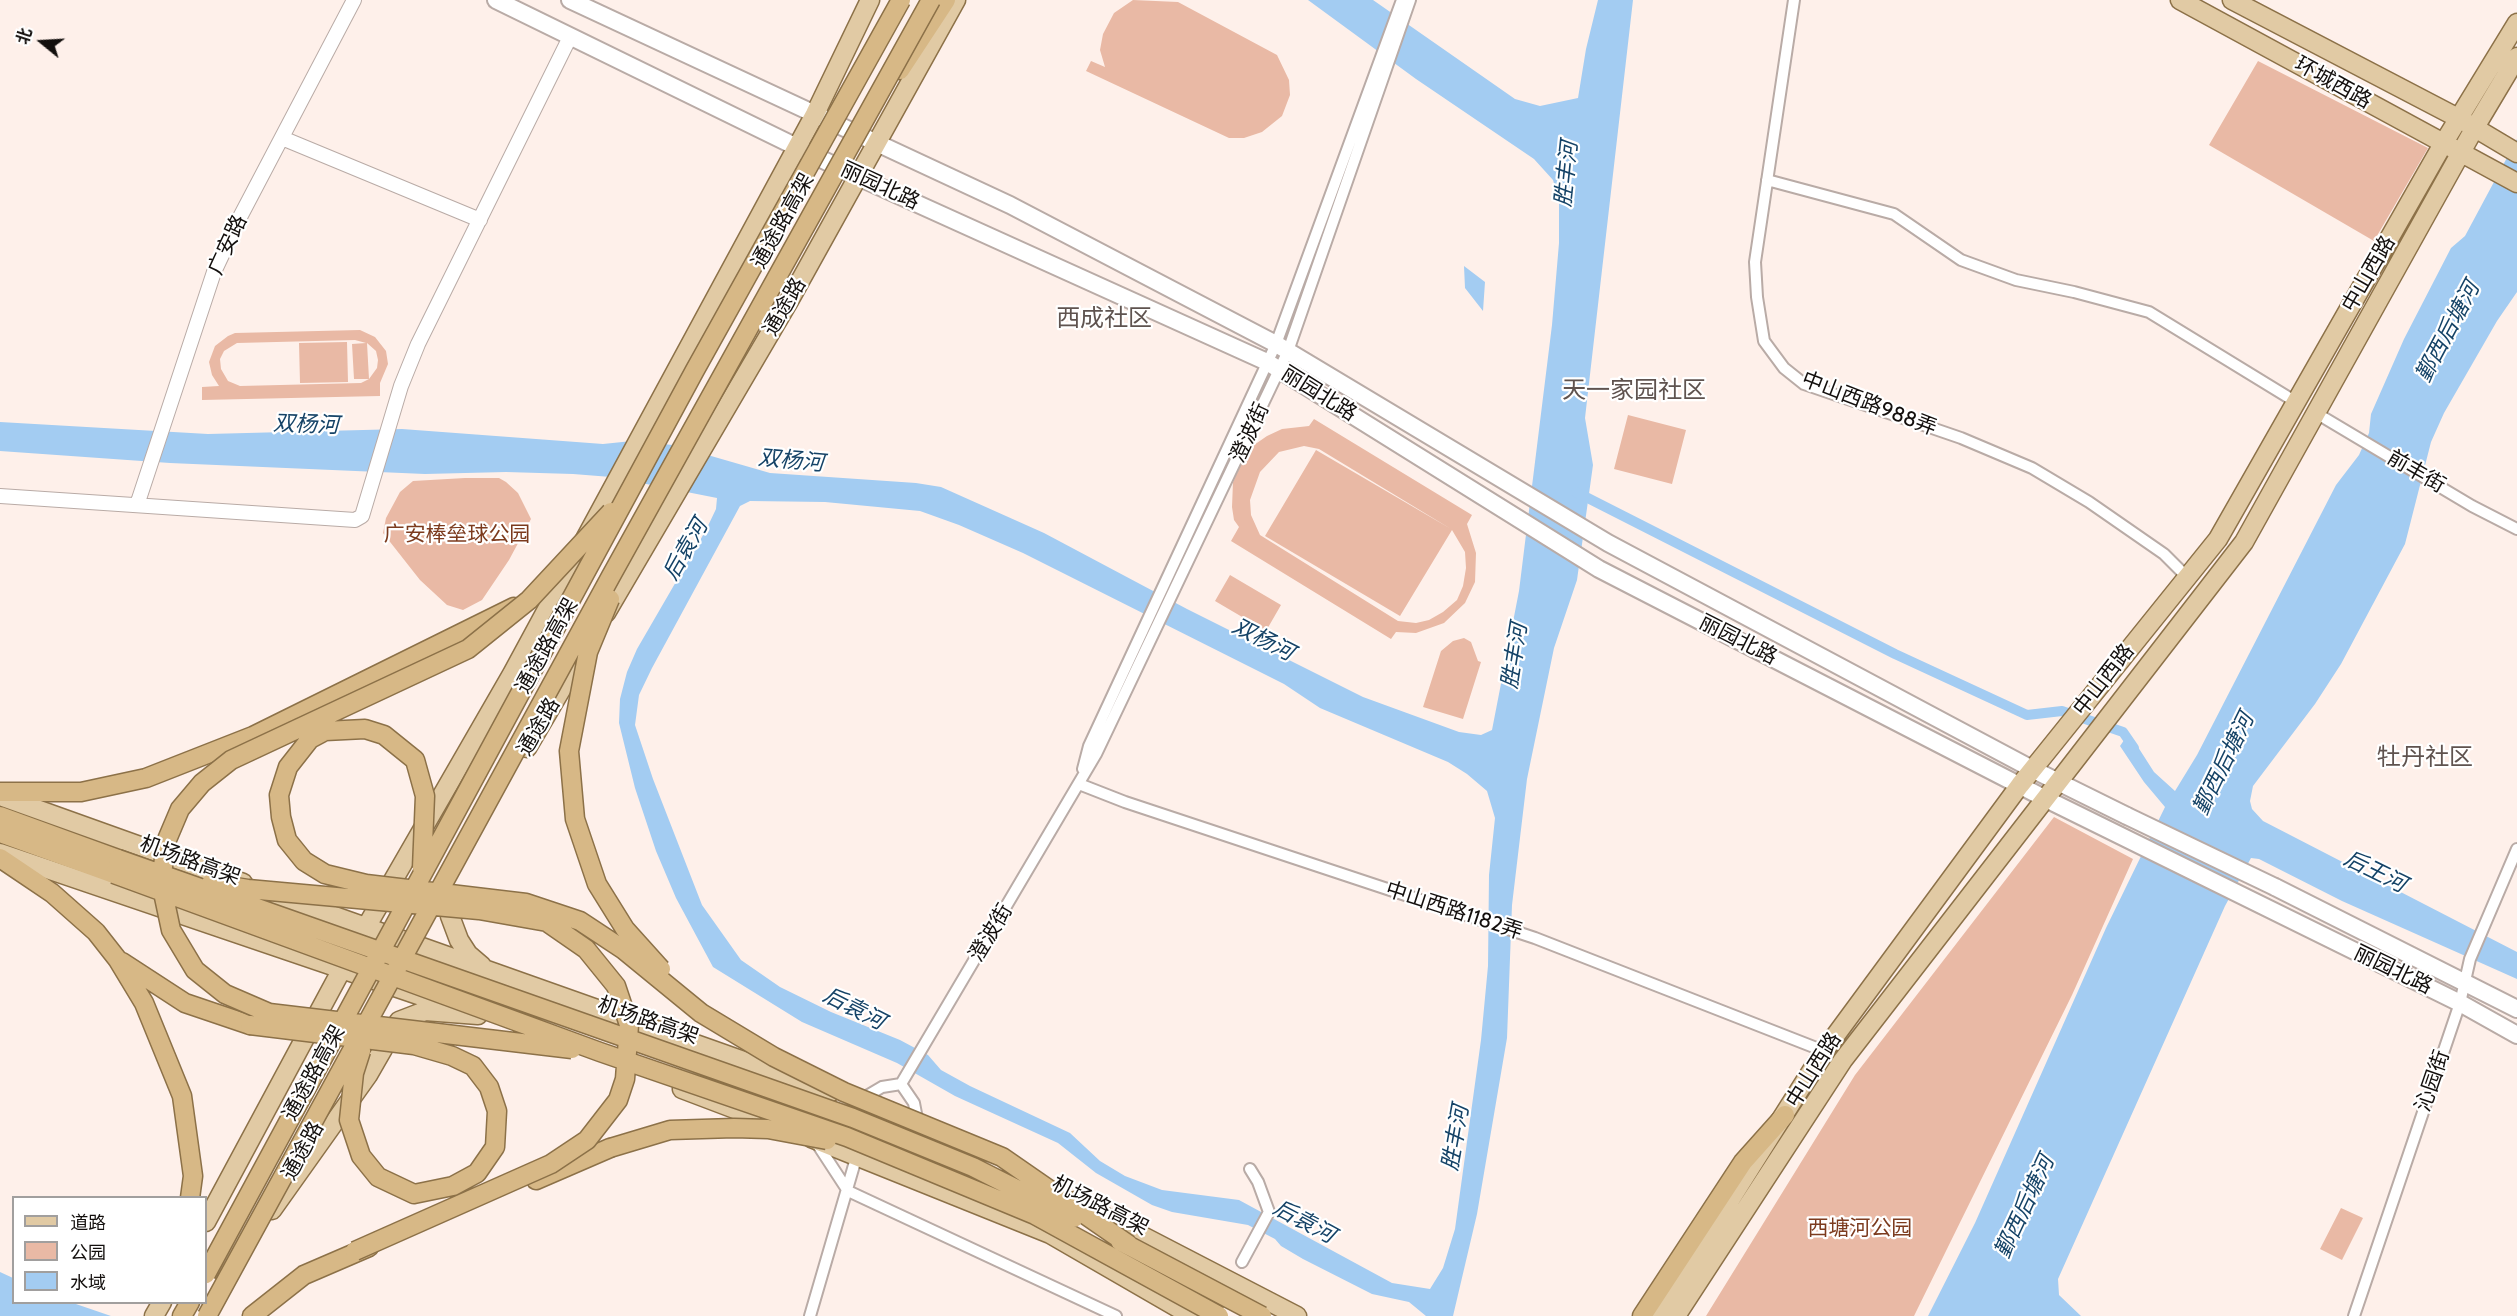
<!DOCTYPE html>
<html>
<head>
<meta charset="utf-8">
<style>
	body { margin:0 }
	#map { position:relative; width:2517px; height:1316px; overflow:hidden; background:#fef0ea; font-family:Cabin,"Noto Sans SC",sans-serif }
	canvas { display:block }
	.legend { position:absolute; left:12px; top:1196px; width:195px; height:108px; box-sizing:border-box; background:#fff; border:2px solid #a19f9e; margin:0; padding:8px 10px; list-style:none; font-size:18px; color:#130f0d }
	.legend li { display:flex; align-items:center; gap:12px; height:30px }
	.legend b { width:30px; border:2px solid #a19f9e }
	.north { position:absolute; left:12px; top:12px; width:60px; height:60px; -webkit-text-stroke:4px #fff; paint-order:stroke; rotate:288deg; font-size:16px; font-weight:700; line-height:24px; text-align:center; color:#130f0d }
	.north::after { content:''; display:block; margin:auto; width:21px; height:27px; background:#130f0d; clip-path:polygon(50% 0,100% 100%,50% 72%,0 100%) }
</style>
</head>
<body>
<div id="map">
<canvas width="2517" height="1316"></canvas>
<ul class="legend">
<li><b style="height:8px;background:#e1caa4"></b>道路</li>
<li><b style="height:16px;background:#e9b9a5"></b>公园</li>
<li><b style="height:16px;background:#a3ccf2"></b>水域</li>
</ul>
<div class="north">北</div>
</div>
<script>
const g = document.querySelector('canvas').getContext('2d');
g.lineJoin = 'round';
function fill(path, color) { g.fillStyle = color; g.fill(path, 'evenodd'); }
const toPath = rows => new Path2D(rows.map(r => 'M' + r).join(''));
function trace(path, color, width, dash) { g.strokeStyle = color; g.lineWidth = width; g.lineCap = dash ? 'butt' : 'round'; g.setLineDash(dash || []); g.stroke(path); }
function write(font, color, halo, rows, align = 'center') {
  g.font = font + ' Cabin,"Noto Sans SC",sans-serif'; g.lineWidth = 4.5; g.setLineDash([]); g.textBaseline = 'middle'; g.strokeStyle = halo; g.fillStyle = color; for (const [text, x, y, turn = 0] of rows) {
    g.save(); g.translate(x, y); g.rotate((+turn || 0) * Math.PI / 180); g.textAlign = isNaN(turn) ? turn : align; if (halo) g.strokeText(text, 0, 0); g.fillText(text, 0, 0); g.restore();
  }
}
const green = toPath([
	[1133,0,1178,2,1277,55,1289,80,1290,95,1282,116,1262,132,1244,138,1229,138,1086,71,1091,61,1105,67,1100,50,1103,34,1114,13],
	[2258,61,2428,148,2374,241,2209,145],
	[360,330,375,337,386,351,388,364,380,383,380,396,202,400,202,387,219,386,212,375,209,362,215,346,228,336,235,333],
	[355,340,366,343,352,344,354,379,369,379,361,383,240,386,228,381,221,369,220,359,224,351,237,343],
	[367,343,376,351,378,360,377,368,369,379],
	[347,342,348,382,300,383,299,343],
	[1628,415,1686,430,1672,484,1614,469],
	[1314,419,1472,515,1467,524,1476,553,1475,582,1465,603,1444,623,1416,633,1396,632,1391,639,1231,541,1239,527,1234,520,1232,507,1233,482,1243,460,1254,445,1267,436,1282,429,1309,426],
	[1304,446,1319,449,1451,529,1316,450,1265,536,1400,616,1452,530,1465,552,1466,568,1463,586,1457,600,1443,612,1429,620,1416,623,1398,621,1260,535,1251,515,1250,500,1260,472,1279,452],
	[465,478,499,478,506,482,518,493,531,519,509,560,482,600,463,610,447,605,420,580,383,533,386,518,400,492,413,481],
	[1230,575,1281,605,1266,631,1215,601],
	[1464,638,1471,642,1478,661,1481,662,1463,719,1423,707,1441,651,1453,641],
	[2054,817,2133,859,2072,995,1914,1316,1706,1316,1855,1075],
	[2341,1208,2363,1218,2342,1260,2320,1249]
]);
const water = toPath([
	[1308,0,1373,0,1515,99,1540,106,1578,98,1586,49,1598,0,1633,0,1585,418,1593,465,1577,580,1554,648,1527,779,1512,905,1507,1038,1477,1214,1453,1316,1426,1316,1409,1302,1372,1294,1303,1259,1281,1246,1275,1239,1248,1225,1172,1212,1152,1205,1096,1173,1058,1143,955,1096,897,1063,802,1022,713,967,676,898,656,851,635,788,619,723,620,699,627,672,637,649,706,530,716,509,717,498,611,477,573,474,506,472,425,474,170,463,0,451,0,422,208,434,402,429,603,444,632,441,673,445,770,473,916,483,941,487,1044,533,1187,609,1363,697,1459,732,1481,735,1492,730,1519,591,1552,325,1559,243,1559,200,1553,180,1534,159,1416,79],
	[750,501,825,502,920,511,959,525,1023,553,1284,684,1320,708,1448,762,1467,774,1487,791,1495,818,1489,875,1488,966,1481,1040,1455,1229,1443,1268,1430,1289,1392,1283,1239,1200,1162,1190,1125,1176,1100,1161,1070,1133,970,1086,941,1070,928,1055,900,1040,831,1012,780,987,741,960,702,905,653,779,635,725,639,695,652,668,740,506],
	[2517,139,2517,292,2497,321,2444,413,2431,442,2405,544,2341,664,2315,704,2253,786,2250,801,2252,809,2263,821,2517,952,2517,979,2342,901,2259,859,2251,858,2225,906,2058,1279,2059,1295,2081,1316,1928,1316,1975,1223,2106,928,2165,807,2144,782,2120,746,2129,733,2154,772,2175,791,2197,755,2336,485,2359,455,2369,433,2371,414,2404,339,2451,248,2465,236],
	[1464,266,1485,282,1483,311,1465,288],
	[0,1272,13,1278,14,1302,73,1303,111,1316,0,1316]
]);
const canal = toPath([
	[1576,492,1895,654,2027,715,2062,711,2123,732,2134,748]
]);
const minor = toPath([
	[1794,0,1755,262,1757,297,1764,341,1784,368,1804,384,1961,438,2032,468,2089,502,2164,554,2186,576],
	[1767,180,1894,214,1961,260,2016,280,2074,292,2149,312,2296,402],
	[2316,413,2472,506,2517,529],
	[1083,769,1089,746,1276,344,1402,0],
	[1079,784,1125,802,1535,938,1824,1051],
	[901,1084,914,1103,918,1124],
	[860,1100,882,1087,901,1084,1096,754,1288,351,1410,0],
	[816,1142,848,1191,1116,1316],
	[1242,1262,1269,1212,1258,1182,1250,1169],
	[810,1316,857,1155],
	[2354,1316,2460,1003,2470,959,2517,849]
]);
const tertiary = toPath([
	[282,138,480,220],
	[0,496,355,520,362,516,401,386,418,344,570,37],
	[137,505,214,272,239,219,354,0]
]);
const secondary = toPath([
	[496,0,858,177,1267,362,1599,569,2046,799,2460,1003,2517,1035],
	[570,0,1010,205,1276,344,1608,543,2032,769,2127,816],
	[2275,887,2517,1009]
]);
const primary = toPath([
	[2180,0,2517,183],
	[2232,0,2460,119,2517,153],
	[606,613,789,301,956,0],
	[527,748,589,642],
	[0,796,243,883],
	[0,853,430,999],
	[449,893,450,916,459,940,468,954,482,966],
	[275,895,831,1092],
	[682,1089,785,1128],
	[811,1138,1050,1234,1192,1316],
	[1075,1201,1297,1316],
	[272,1210,368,1075,399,1021,425,1011,478,1015],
	[206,1222,342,969,512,674,815,114,870,0],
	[154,1316,162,1302],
	[1657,1316,1824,1051,2020,785,2218,539,2443,144,2517,23],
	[1676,1316,1843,1060,2244,542,2474,129,2517,57]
]);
const trunk = toPath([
	[900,70,946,0],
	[0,792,81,792,146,778,253,736,514,607],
	[0,816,118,859],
	[0,833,114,874],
	[0,858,52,893,96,932,118,960,144,1003,182,1096,193,1176,190,1198],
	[122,962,185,1003,250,1025],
	[536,1180,610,1148],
	[182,1316,190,1302],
	[252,1316,304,1275,369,1247],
	[1642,1316,1743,1162,1785,1115]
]);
const secondaryBridge = toPath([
	[2127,816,2275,887]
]);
const trunkBridge = toPath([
	[610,599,588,652,569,751,575,819,597,884,625,929,661,969],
	[118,859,853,1118,973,1167,1074,1218],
	[422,868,425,796,415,760,384,735,365,729,325,731,310,739,288,767,279,795,281,817,287,840,304,861,325,874,366,884,526,903,580,921,624,950,701,1013,774,1057,844,1092,1002,1157,1129,1245],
	[114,874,600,1052,847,1137,1035,1215,1219,1316],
	[211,883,248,889,479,910,547,922,586,949,616,986,629,1025,625,1079,618,1100,587,1140,551,1164,355,1251],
	[250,1025,414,1045,452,1056,473,1066,489,1087,497,1111,495,1147,477,1173,453,1186,414,1194,378,1177,361,1156,349,1120,354,1073,361,1051],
	[572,1049,269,1013,225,994,195,970,171,930,161,883,166,842,180,809,202,783,231,760,468,649,529,600,611,512],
	[610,1148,670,1130,734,1128,768,1129,827,1140],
	[1120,1241,1262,1316],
	[206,1274,695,370,901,0],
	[207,1316,611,576,931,0]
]);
const streetNames = [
	["环城西路",2333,83,29],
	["丽园北路",880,186,25],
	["通途路高架",783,221,-61],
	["广安路",228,245,-65],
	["中山西路",2369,274,-60],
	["通途路",785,307,-60],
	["丽园北路",1319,394,32],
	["中山西路988弄",1869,404,21],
	["澄波街",1250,433,-65],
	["前丰街",2416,472,30],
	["丽园北路",1738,640,27],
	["通途路高架",547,646,-61],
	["中山西路",2104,680,-52],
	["通途路",539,727,-60],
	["机场路高架",190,861,20],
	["中山西路1182弄",1454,911,18],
	["澄波街",991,933,-59],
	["丽园北路",2393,970,26],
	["机场路高架",648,1021,19],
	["中山西路",1814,1070,-58],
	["通途路高架",314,1073,-61],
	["沁园街",2433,1081,-71],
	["通途路",303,1151,-61],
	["机场路高架",1100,1206,27]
];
const parkNames = [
	["广安棒垒球公园",457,535],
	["西塘河公园",1860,1229]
];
const waterNames = [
	["胜丰河",1567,174,-84],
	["鄞西后塘河",2448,332,-62],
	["双杨河",306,425,2],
	["双杨河",791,461,5],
	["后袁河",686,550,-60],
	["双杨河",1263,640,27],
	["胜丰河",1515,656,-81],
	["鄞西后塘河",2224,764,-64],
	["后王河",2375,872,26],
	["后袁河",854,1009,27],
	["胜丰河",1456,1138,-80],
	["鄞西后塘河",2025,1207,-65],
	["后袁河",1304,1222,28]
];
const quarterNames = [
	["西成社区",1104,319],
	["天一家园社区",1634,391],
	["牡丹社区",2425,758]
];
fill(green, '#e9b9a5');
fill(water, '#a3ccf2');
trace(canal, '#a3ccf2', 10);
trace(minor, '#b9aba6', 14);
trace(tertiary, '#b9aba6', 16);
trace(secondary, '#b9aba6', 20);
trace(primary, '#8c7148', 21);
trace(trunk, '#8c7148', 21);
trace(minor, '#fff', 10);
trace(tertiary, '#fff', 14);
trace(secondary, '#fff', 16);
trace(primary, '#e1caa4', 18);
trace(trunk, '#d7b886', 18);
trace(secondaryBridge, '#b9aba6', 20, []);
trace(trunkBridge, '#8c7148', 21, []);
trace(secondaryBridge, '#fff', 16);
trace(trunkBridge, '#d7b886', 18);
write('21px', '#130f0d', '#fff', streetNames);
write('21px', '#7c3b1e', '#fff', parkNames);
write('italic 22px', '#154367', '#fff', waterNames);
write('24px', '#5f534f', '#fff', quarterNames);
</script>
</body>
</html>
